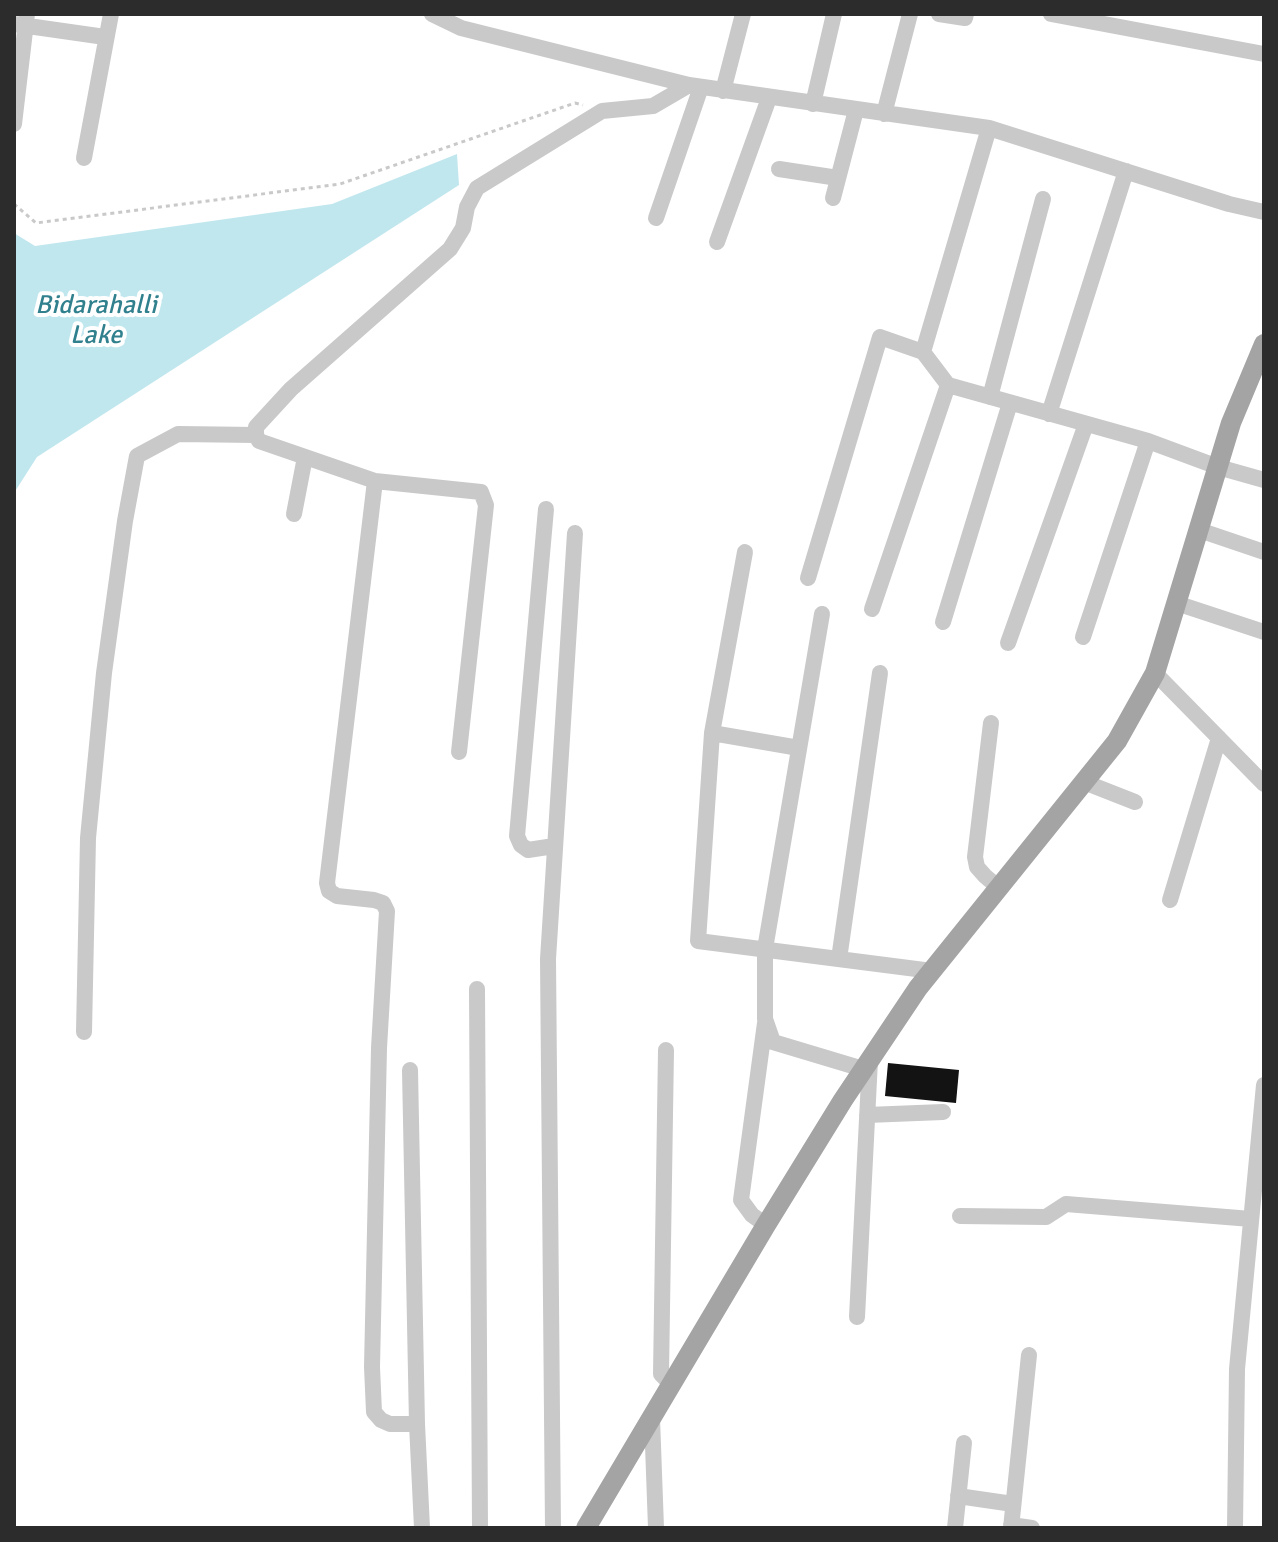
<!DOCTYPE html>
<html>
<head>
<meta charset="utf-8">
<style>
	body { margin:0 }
	#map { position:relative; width:1278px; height:1542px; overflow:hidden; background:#fff; font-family:Signika,sans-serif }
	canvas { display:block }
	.frame { position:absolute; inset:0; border:16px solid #2c2c2c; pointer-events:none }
</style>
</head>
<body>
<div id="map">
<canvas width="1278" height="1542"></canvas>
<div class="frame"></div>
</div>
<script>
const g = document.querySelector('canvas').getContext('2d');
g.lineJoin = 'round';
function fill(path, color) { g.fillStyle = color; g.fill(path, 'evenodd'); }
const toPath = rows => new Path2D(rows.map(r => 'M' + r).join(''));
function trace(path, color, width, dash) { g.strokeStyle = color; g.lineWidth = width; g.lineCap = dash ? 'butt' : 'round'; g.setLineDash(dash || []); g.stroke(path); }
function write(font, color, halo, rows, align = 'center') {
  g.font = font + ' Signika,sans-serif'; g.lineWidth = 8; g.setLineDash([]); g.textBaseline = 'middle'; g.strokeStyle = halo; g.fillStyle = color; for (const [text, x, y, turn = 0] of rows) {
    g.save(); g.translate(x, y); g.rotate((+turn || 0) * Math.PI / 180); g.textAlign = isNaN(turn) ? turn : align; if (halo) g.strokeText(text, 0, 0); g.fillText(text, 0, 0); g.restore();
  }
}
const water = toPath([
	[457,154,459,185,37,457,14,493,14,233,35,246,332,204]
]);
const building = toPath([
	[888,1063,959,1070,956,1103,885,1096]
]);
const path = toPath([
	[14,204,36,223,340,184,575,103,583,105]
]);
const minor = toPath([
	[432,14,461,28,689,85,989,128,1229,204,1264,212],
	[939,14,965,18,966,14],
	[1051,14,1264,54],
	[14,24,105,37],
	[723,91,743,14],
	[813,104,834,14],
	[884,114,910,14],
	[14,124,27,14],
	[84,158,111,14],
	[779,169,838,178],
	[833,198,856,110],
	[656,218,701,87],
	[717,242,769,98],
	[923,352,989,128],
	[990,397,1043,199],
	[1049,414,1126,171],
	[375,481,327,883,329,891,337,896,374,900,383,903,387,911,379,1048,372,1367,374,1412,381,1420,390,1424,417,1424],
	[546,509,517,836,521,845,528,850,554,846],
	[294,514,305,457],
	[1199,530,1264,552],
	[745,552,712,733,698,941,932,971],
	[808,578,880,337,923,352,948,385],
	[1176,603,1264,632],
	[872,609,948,385,1148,441,1218,467,1264,480],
	[822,614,765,949,765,1019,773,1042,863,1069],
	[943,622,1010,403],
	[1083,637,1148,441],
	[1008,643,1086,424],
	[1155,673,1264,784],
	[991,723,975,857,977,867,985,876,999,888],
	[712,733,799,748],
	[459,752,486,505,481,492,375,481,259,441,256,435,256,427,291,389,450,249,463,228,467,207,477,188,602,111,653,106,689,85],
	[1084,782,1135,802],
	[1170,900,1219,738],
	[839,959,880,673],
	[477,989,480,1528],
	[765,1023,741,1200,752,1215,766,1225],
	[84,1032,88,838,104,673,125,521,137,456,178,434,256,435],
	[666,1050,661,1374,672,1385],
	[410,1070,417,1424,422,1528],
	[867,1115,943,1112],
	[960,1216,1046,1217,1066,1204,1251,1219],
	[857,1317,870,1060],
	[652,1418,656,1528],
	[958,1496,1013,1504],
	[1011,1525,1032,1528],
	[553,1528,548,959,575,533],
	[955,1528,964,1443],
	[1011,1528,1029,1355],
	[1235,1528,1237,1369,1264,1085]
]);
const major = toPath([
	[586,1528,766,1225,843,1100,918,988,1117,741,1155,673,1231,423,1264,344]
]);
const waterNames = [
	["Bidarahalli",96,306],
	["Lake",96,336]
];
fill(water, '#c1e7ee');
fill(building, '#131313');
trace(path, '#c9c9c9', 3, [4, 4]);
trace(minor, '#c9c9c9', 16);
trace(major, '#a4a4a4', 20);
write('italic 26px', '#31808e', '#fff', waterNames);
</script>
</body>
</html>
